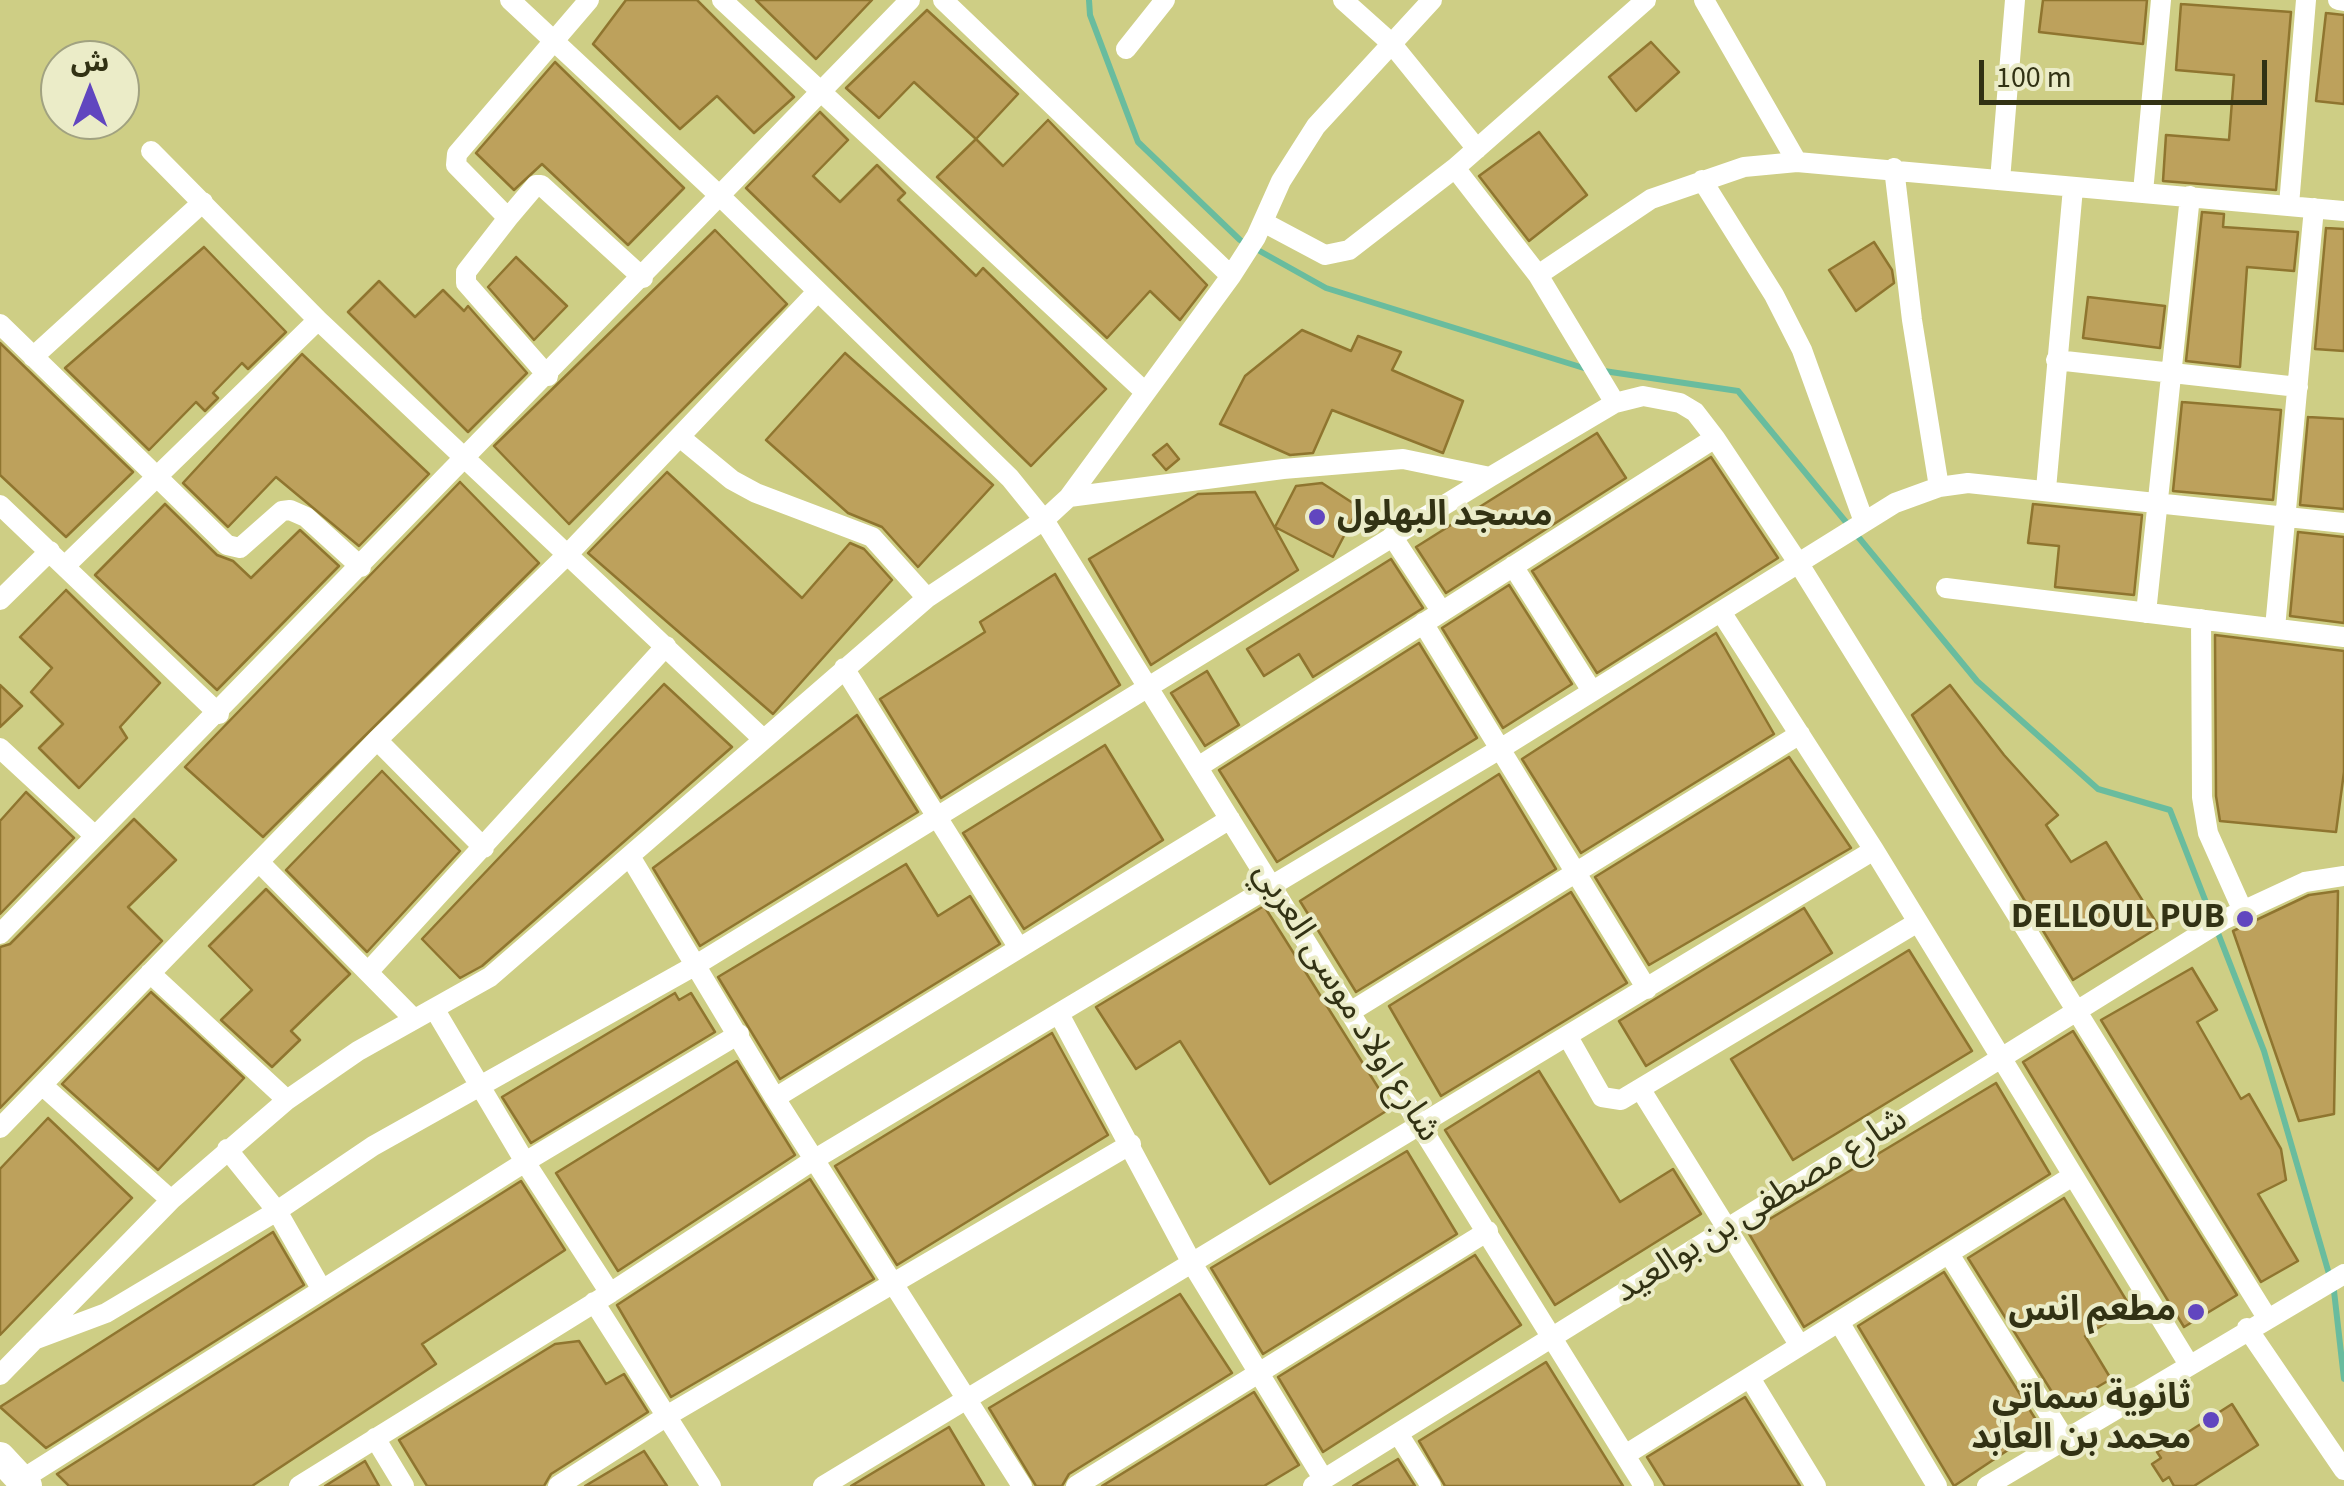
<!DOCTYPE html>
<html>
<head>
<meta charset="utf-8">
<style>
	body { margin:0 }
	#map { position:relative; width:2344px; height:1486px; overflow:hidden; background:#cece85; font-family:"Source Sans 3","Noto Sans Arabic",sans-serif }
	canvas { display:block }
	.north { position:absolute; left:40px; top:40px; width:100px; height:100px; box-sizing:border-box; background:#ebecc8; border:2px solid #a1a280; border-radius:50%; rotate:0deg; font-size:28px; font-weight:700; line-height:40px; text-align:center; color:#323214 }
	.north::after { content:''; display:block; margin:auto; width:35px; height:45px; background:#6146bf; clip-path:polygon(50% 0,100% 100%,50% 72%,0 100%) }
	.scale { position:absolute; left:1979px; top:60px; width:288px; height:45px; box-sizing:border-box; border:5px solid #323214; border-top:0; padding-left:12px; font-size:30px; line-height:35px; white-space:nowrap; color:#323214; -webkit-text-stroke:8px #ebecc8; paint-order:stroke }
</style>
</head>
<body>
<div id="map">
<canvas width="2344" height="1486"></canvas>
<div class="north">ش</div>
<div class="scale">100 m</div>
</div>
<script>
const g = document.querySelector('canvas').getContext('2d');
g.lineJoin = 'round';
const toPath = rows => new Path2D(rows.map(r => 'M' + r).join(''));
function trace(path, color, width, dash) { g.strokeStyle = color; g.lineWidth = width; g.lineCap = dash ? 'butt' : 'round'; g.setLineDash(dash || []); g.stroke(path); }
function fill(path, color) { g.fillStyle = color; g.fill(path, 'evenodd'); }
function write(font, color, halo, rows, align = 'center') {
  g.font = font + ' "Source Sans 3","Noto Sans Arabic",sans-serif'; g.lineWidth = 8; g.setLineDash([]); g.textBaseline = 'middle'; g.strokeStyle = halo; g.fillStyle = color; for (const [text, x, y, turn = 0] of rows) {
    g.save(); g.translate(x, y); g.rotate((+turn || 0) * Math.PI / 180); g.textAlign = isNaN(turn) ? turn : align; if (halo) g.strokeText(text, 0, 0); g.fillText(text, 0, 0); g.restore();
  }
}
const stream = toPath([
	[1089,0,1090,15,1138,142,1240,240,1326,288,1587,369],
	[1604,371,1738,391,1977,681,2098,789,2170,810,2264,1051,2334,1291,2344,1379]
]);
const building = toPath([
	[626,0,697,0,794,97,754,133,717,96,680,129,593,44,626,0],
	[756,0,872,0,816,59,756,0],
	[2043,0,2147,0,2143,44,2039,32,2043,0],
	[2181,4,2291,12,2276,190,2163,181,2166,135,2229,140,2234,75,2176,70,2181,4],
	[927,10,1018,94,976,139,914,82,879,118,846,88,927,10],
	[2326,13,2344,15,2344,104,2316,101,2326,13],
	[1651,42,1679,72,1636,111,1609,77,1651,42],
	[555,62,684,188,628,245,542,164,514,190,476,153,555,62],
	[820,112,848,140,813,176,840,202,877,165,905,193,898,200,976,276,983,268,1106,389,1031,466,746,188,820,112],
	[1048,120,1207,285,1180,320,1150,291,1107,338,937,177,976,139,1003,166,1048,120],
	[1539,132,1587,195,1529,241,1479,176,1539,132],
	[2202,212,2224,214,2223,227,2298,232,2294,271,2247,267,2240,367,2186,361,2202,212],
	[2326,228,2344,229,2344,351,2315,349,2326,228],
	[715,230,787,304,569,524,494,446,715,230],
	[1874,242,1892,270,1894,283,1856,311,1829,270,1874,242],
	[204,247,286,332,248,369,242,363,213,393,218,398,205,411,196,402,149,450,65,368,204,247],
	[516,257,567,306,534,340,488,287,516,257],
	[379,281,415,317,443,290,464,311,468,306,527,373,468,432,348,312,379,281],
	[2088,297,2165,306,2160,348,2083,338,2088,297],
	[1302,330,1351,351,1358,336,1401,352,1392,370,1463,401,1443,453,1332,410,1313,453,1290,455,1220,424,1245,376,1302,330],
	[0,343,133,472,66,537,0,475,0,343],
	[845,353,993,485,918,567,882,527,848,513,766,440,845,353],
	[302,354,429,474,359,546,276,477,228,527,183,483,302,354],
	[2182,402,2281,410,2273,500,2173,491,2182,402],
	[2308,417,2344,419,2344,509,2300,505,2308,417],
	[1597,433,1626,478,1446,593,1416,547,1597,433],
	[1167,444,1179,459,1166,470,1153,455,1167,444],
	[1711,457,1778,558,1597,673,1532,571,1711,457],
	[667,472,802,598,850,543,864,549,892,580,773,714,588,553,667,472],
	[460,482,539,563,263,837,185,767,460,482],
	[1322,483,1359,507,1333,557,1275,527,1296,486,1322,483],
	[1255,492,1298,570,1151,665,1089,559,1198,494,1255,492],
	[165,504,217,555,233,561,251,578,300,530,339,566,217,690,95,575,165,504],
	[2033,504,2142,515,2134,595,2055,587,2059,546,2028,543,2033,504],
	[2298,532,2344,537,2344,623,2290,616,2298,532],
	[1391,559,1423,608,1313,677,1299,654,1264,676,1247,649,1391,559],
	[1055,574,1120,685,941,798,880,699,985,632,980,622,1055,574],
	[1509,585,1572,684,1503,728,1442,628,1509,585],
	[66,590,160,683,120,727,127,738,79,788,39,748,63,724,31,692,52,668,20,637,66,590],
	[1716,633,1774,734,1581,853,1522,759,1716,633],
	[2215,635,2344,651,2344,772,2336,832,2220,821,2216,796,2215,635],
	[1419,643,1477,738,1277,862,1219,770,1419,643],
	[1207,671,1239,725,1205,746,1171,693,1207,671],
	[664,684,732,747,482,966,460,978,422,939,664,684],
	[0,685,22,706,0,727,0,685],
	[1950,685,2004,755,2058,815,2046,825,2071,862,2106,842,2159,927,2073,980,1912,715,1950,685],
	[857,715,918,812,700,946,653,868,857,715],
	[1105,745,1163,840,1024,929,963,833,1105,745],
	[1789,757,1851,848,1649,965,1595,877,1789,757],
	[382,771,460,851,367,952,286,870,382,771],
	[1499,774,1556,869,1356,992,1300,901,1499,774],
	[26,792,74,838,0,914,0,821,26,792],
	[134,819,176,860,128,907,162,941,0,1108,0,947,10,944,134,819],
	[906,864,938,916,970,896,1000,944,780,1079,718,977,906,864],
	[266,889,350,974,291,1031,300,1040,272,1067,221,1020,252,990,209,946,266,889],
	[2338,891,2334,1114,2299,1121,2233,931,2309,895,2338,891],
	[1571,892,1627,983,1441,1096,1389,1006,1571,892],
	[1264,906,1391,1108,1270,1184,1180,1041,1136,1069,1096,1007,1264,906],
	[1804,908,1832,953,1646,1066,1619,1021,1804,908],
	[1909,950,1972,1051,1793,1160,1731,1059,1909,950],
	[2192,968,2217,1010,2197,1022,2241,1099,2249,1094,2281,1149,2286,1180,2258,1194,2298,1261,2261,1282,2101,1020,2192,968],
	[151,992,244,1078,158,1170,62,1084,151,992],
	[675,993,679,1000,691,993,715,1032,531,1143,502,1097,675,993],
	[2073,1031,2237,1295,2184,1327,2023,1062,2073,1031],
	[1052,1033,1108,1135,897,1265,835,1166,1052,1033],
	[737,1061,795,1155,618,1271,556,1173,737,1061],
	[1539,1071,1620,1202,1673,1169,1701,1214,1555,1305,1445,1130,1539,1071],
	[1996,1083,2050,1174,1804,1327,1748,1232,1996,1083],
	[48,1118,132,1198,0,1335,0,1169,48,1118],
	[1407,1151,1457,1234,1263,1354,1211,1268,1407,1151],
	[810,1179,874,1279,671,1397,617,1305,810,1179],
	[521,1181,565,1250,422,1344,436,1364,252,1486,69,1486,57,1474,521,1181],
	[2064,1198,2131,1308,2085,1336,2111,1379,2062,1408,1968,1258,2064,1198],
	[273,1232,304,1285,46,1448,0,1407,273,1232],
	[1475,1255,1521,1325,1323,1452,1278,1377,1475,1255],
	[1944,1272,2041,1428,1954,1486,1858,1326,1944,1272],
	[1180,1294,1232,1373,1069,1474,1062,1486,1036,1486,989,1408,1180,1294],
	[579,1341,606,1384,624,1374,648,1412,551,1474,544,1486,427,1486,399,1440,555,1344,579,1341],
	[1546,1362,1623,1486,1445,1486,1419,1441,1546,1362],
	[1254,1392,1299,1465,1264,1486,1102,1486,1254,1392],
	[1745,1397,1800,1486,1665,1486,1647,1457,1745,1397],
	[2232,1404,2258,1445,2194,1486,2174,1486,2169,1477,2163,1481,2152,1464,2161,1458,2157,1452,2232,1404],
	[949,1427,984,1486,851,1486,949,1427],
	[644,1451,667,1486,585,1486,644,1451],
	[1398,1459,1415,1486,1353,1486,1398,1459],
	[365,1461,379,1486,325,1486,365,1461]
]);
const street = toPath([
	[510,0,721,197,1010,478,1044,520,1644,1486],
	[722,0,1144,391],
	[943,0,1231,276],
	[1343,0,1391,43,1477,149],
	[1704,0,1797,162],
	[2338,0,2344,1],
	[1126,49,1165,0],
	[151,151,318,320,762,738],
	[1455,168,1538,275,1615,403],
	[1894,168,1912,320,1939,487],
	[1702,180,1774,295,1802,350,1863,519],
	[2000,180,2015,0],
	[2143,192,2161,0],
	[2289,205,2306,0],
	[508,218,536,185,541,185,643,278],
	[1263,222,1325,255,1349,250,1455,168,1646,0],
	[1538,275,1651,199,1744,167,1797,162,2344,211],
	[0,324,227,545,240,548,282,511,290,510,306,517,361,567],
	[33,357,203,202],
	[2056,360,2298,387],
	[548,376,466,283,466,272,508,218,456,165,457,154,589,0],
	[681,438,732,480,756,493,872,537,927,598],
	[2046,489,2073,188],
	[1069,497,1283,469,1403,459,1490,477],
	[0,505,219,714],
	[1392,536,1442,612],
	[65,566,318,320],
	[1513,566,1592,691],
	[1946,588,2344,637],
	[0,600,50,551],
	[1721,612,1874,850,2188,1363],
	[2146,613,2190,196],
	[2201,619,2202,797,2208,833,2242,909],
	[1423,623,1647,989],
	[2275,628,2314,208],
	[844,668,1017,945],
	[377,740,484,848],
	[0,748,95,836],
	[1198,767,1715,438],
	[631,858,775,1098,1022,1486],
	[259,862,414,1019],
	[0,934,910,0],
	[368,972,666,646],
	[150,973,287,1100],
	[435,1010,525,1162,610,1293],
	[1350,1012,1800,734],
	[1059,1014,1193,1265,1324,1480],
	[1568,1037,1602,1097,1621,1100,1918,922],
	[42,1085,171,1200],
	[1641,1090,1800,1346],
	[775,1098,1230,819],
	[0,1128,377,740,569,553,817,292],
	[227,1149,277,1211,322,1290],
	[1949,1254,2064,1438],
	[594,1302,711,1486],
	[1839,1322,1937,1486],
	[2247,1328,2344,1470],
	[34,1340,106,1313,277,1211,373,1146,696,965,1490,477,1615,403,1643,396,1680,403,1695,412,1715,438,1799,564,2266,1316],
	[0,1375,171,1200,287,1100,358,1051,490,977,927,598,1044,520,1069,497,1231,276,1256,237,1281,181,1316,126,1432,0],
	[1750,1378,1816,1486],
	[1399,1435,1431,1486],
	[375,1438,404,1486],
	[1625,1455,2071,1177],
	[21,1480,525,1162,739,1034],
	[299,1486,610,1293,815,1159,1500,749,1895,503,1939,487,1968,483,2344,523],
	[558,1486,670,1414,1131,1144],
	[823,1486,1874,850],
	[1076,1486,1488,1231],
	[1313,1486,2223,920,2305,882,2344,876],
	[1987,1486,2344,1274]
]);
const secondary = toPath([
	[0,1457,27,1486]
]);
const markers = [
	[1317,517,10,"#6146bf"],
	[2245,919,10,"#6146bf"],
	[2196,1312,10,"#6146bf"],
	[2211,1420,10,"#6146bf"]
];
const poiNames = [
	["مسجد البهلول",1337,517,"left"],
	["DELLOUL PUB",2225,919],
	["مطعم انس",2176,1312],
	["ثانوية سماتي",2191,1400],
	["محمد بن العابد",2191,1440]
];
const streetNames = [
	["شارع اولاد موسى العربي",1345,1003,58],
	["شارع مصطفى بن بوالعيد",1762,1207,-32]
];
trace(stream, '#69bc9e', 6);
fill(building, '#bda15c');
trace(building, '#8f752f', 2.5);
trace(street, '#fff', 20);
trace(secondary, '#fff', 30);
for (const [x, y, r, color] of markers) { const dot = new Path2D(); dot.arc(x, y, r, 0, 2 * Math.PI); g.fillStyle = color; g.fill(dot); trace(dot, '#ebecc8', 4); }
write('bold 35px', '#323214', '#ebecc8', poiNames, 'right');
write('35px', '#323214', '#ebecc8', streetNames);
</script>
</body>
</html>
